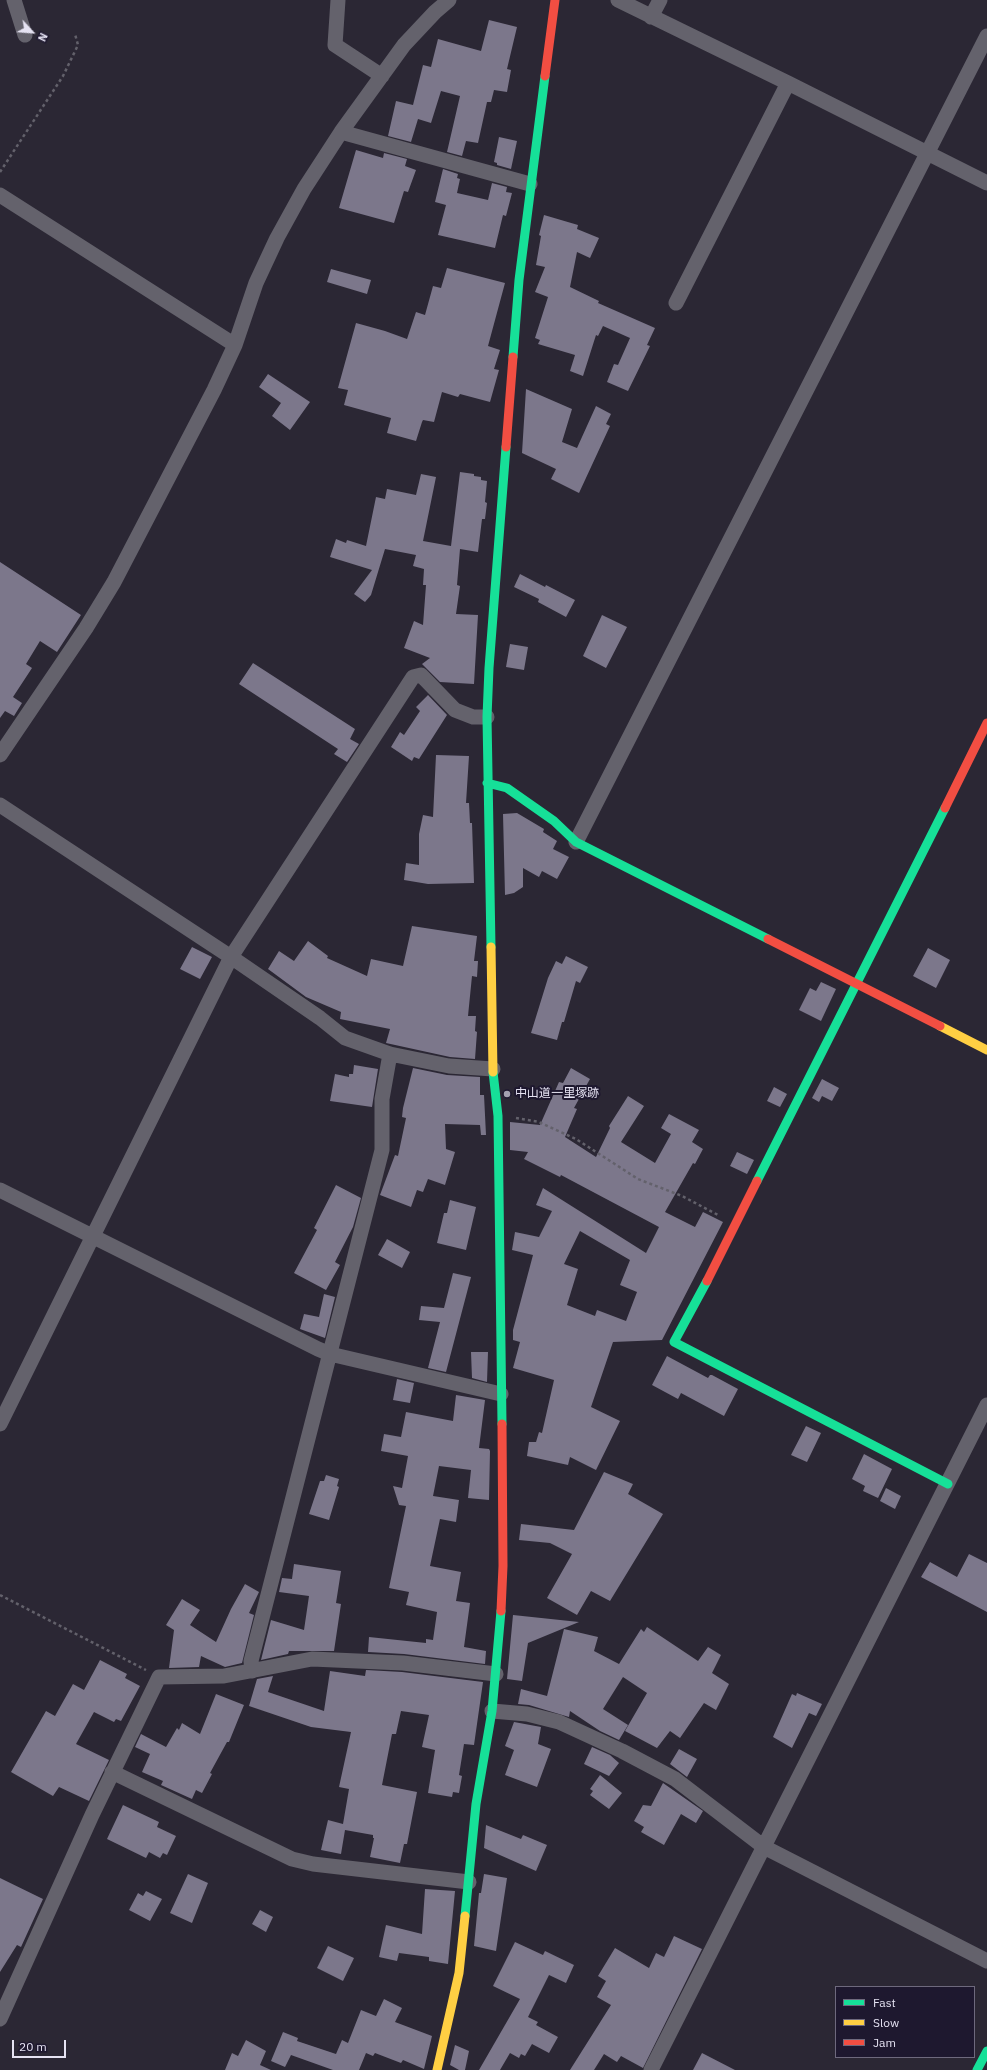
<!DOCTYPE html>
<html>
<head>
<meta charset="utf-8">
<style>
	body { margin:0 }
	#map { position:relative; width:987px; height:2070px; overflow:hidden; background:#2b2734; font-family:"IBM Plex Sans",sans-serif }
	canvas { display:block }
	.legend { position:absolute; left:835px; top:1986px; width:140px; height:72px; box-sizing:border-box; background:#1e182f; border:1px solid #6e697d; margin:0; padding:5px 7px; list-style:none; font-size:12px; color:#e5e2f2 }
	.legend li { display:flex; align-items:center; gap:8px; height:20px }
	.legend b { width:20px; border:1px solid #6e697d }
	.north { position:absolute; left:12px; top:12px; width:40px; height:40px; -webkit-text-stroke:3px #1e182f; paint-order:stroke; rotate:116deg; font-size:11px; font-weight:700; line-height:16px; text-align:center; color:#e5e2f2 }
	.north::after { content:''; display:block; margin:auto; width:14px; height:18px; background:#e5e2f2; clip-path:polygon(50% 0,100% 100%,50% 72%,0 100%) }
	.scale { position:absolute; left:12px; top:2040px; width:54px; height:18px; box-sizing:border-box; border:2px solid #e5e2f2; border-top:0; padding-left:5px; font-size:12px; line-height:14px; white-space:nowrap; color:#e5e2f2; -webkit-text-stroke:3px #1e182f; paint-order:stroke }
</style>
</head>
<body>
<div id="map">
<canvas width="987" height="2070"></canvas>
<ul class="legend">
<li><b style="height:5px;background:#16e098"></b>Fast</li>
<li><b style="height:5px;background:#ffcf43"></b>Slow</li>
<li><b style="height:5px;background:#f24e42"></b>Jam</li>
</ul>
<div class="north">N</div>
<div class="scale">20 m</div>
</div>
<script>
const g = document.querySelector('canvas').getContext('2d');
g.lineJoin = 'round';
function fill(path, color) { g.fillStyle = color; g.fill(path, 'evenodd'); }
const toPath = rows => new Path2D(rows.map(r => 'M' + r).join(''));
function trace(path, color, width, dash) { g.strokeStyle = color; g.lineWidth = width; g.lineCap = dash ? 'butt' : 'round'; g.setLineDash(dash || []); g.stroke(path); }
function write(font, color, halo, rows, align = 'center') {
  g.font = font + ' "IBM Plex Sans","Noto Sans JP",sans-serif'; g.lineWidth = 4; g.setLineDash([]); g.textBaseline = 'middle'; g.strokeStyle = halo; g.fillStyle = color; for (const [text, x, y, turn = 0] of rows) {
    g.save(); g.translate(x, y); g.rotate((+turn || 0) * Math.PI / 180); g.textAlign = isNaN(turn) ? turn : align; if (halo) g.strokeText(text, 0, 0); g.fillText(text, 0, 0); g.restore();
  }
}
const building = toPath([
	[489,20,517,27,507,69,511,70,507,92,494,90,491,102,487,102,478,143,466,141,462,156,447,152,460,96,441,91,431,123,418,119,411,142,388,136,396,101,413,105,423,65,431,67,438,39,481,51],
	[499,137,517,141,511,169,497,165,497,163,494,162],
	[356,150,383,158,384,153,407,159,405,166,416,170,408,192,404,191,394,223,339,208],
	[443,169,458,174,457,178,460,179,457,193,488,200,492,183,507,187,506,192,512,193,506,216,503,215,495,248,438,235,446,205,435,202],
	[544,215,578,225,577,229,599,238,590,258,577,252,570,287,599,301,598,303,655,328,647,345,650,346,628,391,607,382,614,364,618,365,630,338,603,326,598,336,596,335,583,376,570,371,575,355,538,344,540,340,535,338,548,297,535,292,545,267,536,265,541,236,539,235],
	[447,268,505,283,488,346,500,350,494,369,499,370,490,402,460,394,458,397,442,392,434,422,423,420,422,422,416,441,387,433,391,418,344,405,348,390,338,388,356,323,385,331,407,339,416,312,425,315,433,286,441,288],
	[331,269,371,280,367,294,327,282],
	[268,374,310,402,290,430,272,416,281,403,259,387],
	[526,389,572,409,562,442,577,448,596,406,611,414,606,424,610,426,579,493,551,479,556,469,522,453],
	[460,472,474,474,474,476,481,477,481,480,487,481,485,502,487,503,485,519,482,519,478,552,460,549,457,585,460,586,456,614,478,615,474,684,440,682,422,664,430,658,404,648,414,621,423,625,426,585,423,585,424,569,413,566,416,555,385,549,371,595,365,602,354,594,372,570,330,557,336,539,346,543,347,540,366,546,376,497,385,499,387,489,416,495,421,474,436,477,423,541,451,546],
	[0,562,81,615,57,652,40,641,26,664,32,668,13,697,22,703,14,716,5,711,0,718],
	[520,574,545,587,546,585,575,600,566,617,538,602,539,599,514,587],
	[602,615,627,627,606,668,583,656],
	[510,644,528,647,524,670,506,667],
	[253,663,355,729,350,739,359,744,347,762,334,754,338,749,239,684],
	[428,695,447,715,419,759,414,757,412,761,391,747,400,732,404,735,420,711,416,707],
	[436,755,469,756,466,803,469,803,470,823,472,823,474,883,428,884,404,880,406,863,419,865,419,834,423,815,433,817],
	[517,813,544,829,543,832,557,841,553,849,569,857,557,879,542,871,539,877,523,868,523,887,514,893,505,895,503,814],
	[412,926,477,936,474,961,478,961,477,977,472,976,468,1016,476,1016,475,1031,477,1032,475,1059,450,1057,386,1043,390,1029,340,1019,341,1012,306,997,268,969,279,951,294,961,308,941,328,956,327,958,367,976,371,959,403,966],
	[192,947,212,957,200,979,180,969],
	[928,948,950,960,936,988,913,976],
	[566,956,588,967,580,983,576,981,564,1022,562,1022,557,1040,531,1033,548,978,556,961,562,964],
	[821,982,836,989,821,1021,799,1010,810,988,816,991],
	[354,1065,378,1069,372,1107,330,1101,335,1074,349,1077,349,1074,353,1074],
	[413,1068,447,1075,480,1077,480,1095,484,1095,486,1135,481,1135,480,1125,445,1124,446,1149,455,1152,445,1185,428,1179,423,1192,417,1190,411,1207,380,1195,395,1155,398,1156,406,1118,402,1117,403,1108],
	[571,1068,590,1079,574,1108,577,1109,565,1137,596,1157,610,1128,609,1126,628,1096,644,1106,621,1142,655,1163,671,1134,661,1128,669,1114,699,1130,692,1142,703,1149,695,1164,693,1163,665,1212,695,1227,703,1212,723,1222,662,1340,613,1342,591,1407,620,1421,596,1470,570,1457,568,1465,527,1456,529,1442,536,1442,539,1432,542,1433,554,1380,513,1368,520,1342,513,1340,513,1330,533,1255,512,1250,515,1232,539,1237,552,1211,536,1205,543,1188,646,1253,659,1227,561,1175,560,1177,524,1159,528,1152,510,1150,510,1122,540,1125,559,1082,563,1083],
	[580,1231,630,1260,620,1285,637,1292,626,1321,597,1310,595,1316,567,1305,578,1269,564,1264],
	[822,1079,839,1088,832,1101,822,1096,819,1102,812,1098],
	[774,1087,787,1094,780,1107,767,1101],
	[737,1152,754,1160,747,1174,730,1166],
	[336,1185,361,1198,353,1227,335,1262,340,1265,326,1290,294,1273,317,1230,314,1228],
	[450,1200,476,1207,466,1250,437,1243,444,1213,447,1213],
	[387,1239,410,1252,402,1268,378,1255],
	[453,1273,471,1277,446,1372,428,1368,440,1322,419,1320,421,1306,444,1308],
	[324,1294,335,1297,325,1338,300,1329,304,1314,319,1317],
	[471,1352,488,1352,487,1382,472,1378],
	[667,1356,708,1378,710,1375,712,1375,738,1389,724,1416,681,1393,678,1399,652,1385],
	[397,1379,414,1383,410,1403,393,1400],
	[456,1395,485,1400,479,1448,489,1449,490,1451,489,1500,468,1498,471,1470,439,1466,433,1496,459,1500,456,1522,440,1519,430,1566,461,1572,456,1601,470,1603,464,1647,486,1651,485,1664,404,1654,368,1652,369,1637,426,1643,426,1639,433,1640,437,1612,406,1605,409,1592,389,1588,406,1506,399,1505,393,1486,402,1488,408,1456,381,1451,384,1434,401,1437,406,1412,453,1421],
	[806,1426,821,1433,807,1462,791,1455],
	[864,1454,892,1469,878,1498,863,1491,865,1486,852,1479],
	[604,1472,633,1484,628,1494,663,1514,610,1601,591,1591,577,1615,547,1598,572,1554,550,1543,519,1540,521,1524,574,1530],
	[326,1475,339,1479,337,1486,339,1487,329,1520,309,1514,320,1481,324,1481],
	[886,1488,901,1496,895,1509,880,1501],
	[969,1554,987,1563,987,1612,921,1577,930,1562,957,1577],
	[294,1564,341,1571,336,1603,341,1604,334,1651,289,1651,288,1654,261,1660,271,1620,304,1630,309,1596,279,1592,282,1578,292,1579],
	[245,1584,259,1592,249,1613,254,1615,242,1663,225,1667,201,1656,199,1667,169,1668,174,1630,166,1625,182,1599,200,1610,190,1625,216,1642,231,1609],
	[513,1615,579,1622,528,1643,522,1681,507,1679],
	[647,1627,698,1661,708,1647,721,1655,712,1673,729,1684,716,1710,704,1703,680,1738,670,1731,657,1748,625,1731,647,1693,623,1677,603,1709,628,1725,619,1740,600,1731,570,1711,569,1717,529,1705,518,1704,521,1689,547,1696,564,1629,598,1637,594,1651,619,1664,641,1629,644,1632],
	[100,1660,127,1674,125,1678,140,1686,121,1721,116,1719,114,1722,94,1712,76,1744,109,1760,89,1801,59,1787,53,1796,11,1772,46,1711,55,1716,73,1684,84,1690],
	[366,1670,402,1672,483,1682,474,1745,464,1744,459,1775,462,1776,459,1793,453,1792,452,1797,428,1793,435,1750,422,1747,429,1715,401,1711,396,1734,392,1734,382,1785,417,1792,407,1844,404,1844,400,1863,370,1857,374,1838,373,1838,373,1835,345,1830,341,1854,321,1850,328,1820,343,1824,349,1789,339,1787,351,1732,311,1727,249,1706,257,1679,273,1676,268,1692,324,1711,330,1671,365,1676],
	[797,1693,822,1704,816,1716,809,1713,792,1748,773,1737,792,1694,796,1696],
	[216,1694,244,1705,229,1742,227,1742,210,1773,212,1774,202,1793,196,1790,192,1799,161,1785,163,1781,142,1772,150,1754,135,1747,141,1734,166,1747,177,1728,179,1730,182,1723,200,1734],
	[514,1722,541,1727,538,1744,551,1749,537,1787,505,1775,514,1750,505,1746],
	[592,1747,610,1755,619,1763,609,1776,584,1764],
	[679,1749,697,1759,687,1777,670,1764],
	[600,1775,622,1793,609,1809,590,1795,593,1791,590,1789],
	[663,1783,703,1811,696,1823,681,1814,664,1845,641,1832,644,1827,634,1821,643,1805,651,1806],
	[123,1805,159,1822,157,1827,176,1836,167,1855,163,1853,160,1858,149,1852,146,1858,107,1839],
	[486,1825,521,1839,523,1835,547,1845,536,1871,484,1848],
	[188,1874,208,1883,192,1923,170,1913],
	[484,1874,507,1878,496,1951,474,1946,479,1893,481,1893],
	[0,1878,43,1899,21,1947,17,1945,0,1972],
	[425,1889,455,1891,448,1964,429,1961,429,1957,399,1953,397,1961,379,1957,386,1925,422,1934],
	[146,1891,162,1899,150,1921,129,1910,138,1893,143,1896],
	[260,1910,273,1917,266,1932,252,1924],
	[674,1936,702,1949,643,2068,621,2056,617,2062,604,2054,594,2070,570,2070,611,2005,597,1997,606,1981,598,1976,615,1948,649,1968,656,1953,664,1957],
	[515,1942,543,1955,545,1951,574,1965,566,1983,549,1975,528,2017,538,2022,536,2025,558,2037,549,2053,532,2044,525,2056,521,2054,519,2058,510,2053,500,2070,479,2070,520,1999,493,1986],
	[328,1946,354,1958,343,1981,317,1968],
	[384,1999,402,2008,395,2022,432,2036,424,2069,403,2060,401,2063,375,2053,373,2056,366,2053,359,2070,333,2070,291,2055,285,2067,271,2061,283,2032,298,2038,297,2041,336,2054,342,2040,348,2043,361,2010,376,2016],
	[246,2040,266,2051,260,2065,271,2070,225,2070,232,2053,238,2056],
	[455,2045,469,2051,465,2070,459,2070,450,2065],
	[702,2053,735,2070,693,2070]
]);
const path = toPath([
	[0,172,63,76,78,45,75,34],
	[516,1118,539,1122,576,1139,638,1179,682,1196,718,1215],
	[0,1595,146,1670]
]);
const street = toPath([
	[14,0,25,35],
	[338,0,335,45,382,76],
	[618,0,788,83,987,183],
	[651,17,660,0],
	[341,132,530,184],
	[0,195,235,345],
	[676,303,788,83],
	[0,755,86,628,114,582,214,390,235,345,256,283,277,238,304,189,341,132,404,45,435,12,449,0],
	[0,805,231,957,320,1018,345,1038,390,1054,449,1066,493,1069],
	[576,842,987,36],
	[0,1190,318,1349,330,1354,501,1394],
	[0,1424,231,957,413,677,421,675,455,710,473,717,487,717],
	[252,1671,251,1661,382,1150,382,1099,390,1054],
	[492,1711,527,1714,559,1722,622,1751,675,1779,764,1847,987,1961],
	[112,1772,292,1859,313,1864,469,1882],
	[0,2019,92,1815,159,1677,224,1676,312,1659,403,1663,496,1674],
	[651,2070,987,1405]
]);
const fast = toPath([
	[513,357,519,280,545,76],
	[487,783,507,788,554,821,576,842,768,939],
	[491,947,487,717,489,668,506,447],
	[493,1072,498,1116,502,1424],
	[757,1181,945,808],
	[707,1281,674,1342,948,1484],
	[465,1916,476,1804,492,1711,501,1611],
	[977,2070,987,2051]
]);
const slow = toPath([
	[491,947,493,1072],
	[940,1026,987,1050],
	[437,2070,459,1973,465,1916]
]);
const jam = toPath([
	[545,76,555,0],
	[506,447,513,357],
	[945,808,987,723],
	[768,939,940,1026],
	[707,1281,757,1181],
	[501,1611,503,1566,502,1424]
]);
const markers = [
	[507,1094,4,"#a4a1b0"]
];
const poiNames = [
	["中山道一里塚跡",515,1094]
];
fill(building, '#7c778b');
trace(path, '#63616b', 2.5, [3, 3]);
trace(street, '#64626c', 15);
trace(fast, '#16e098', 9);
trace(slow, '#ffcf43', 9);
trace(jam, '#f24e42', 9);
for (const [x, y, r, color] of markers) { const dot = new Path2D(); dot.arc(x, y, r, 0, 2 * Math.PI); g.fillStyle = color; g.fill(dot); trace(dot, '#1e182f', 1.5); }
write('12px', '#e5e2f2', '#1e182f', poiNames, 'left');
</script>
</body>
</html>
